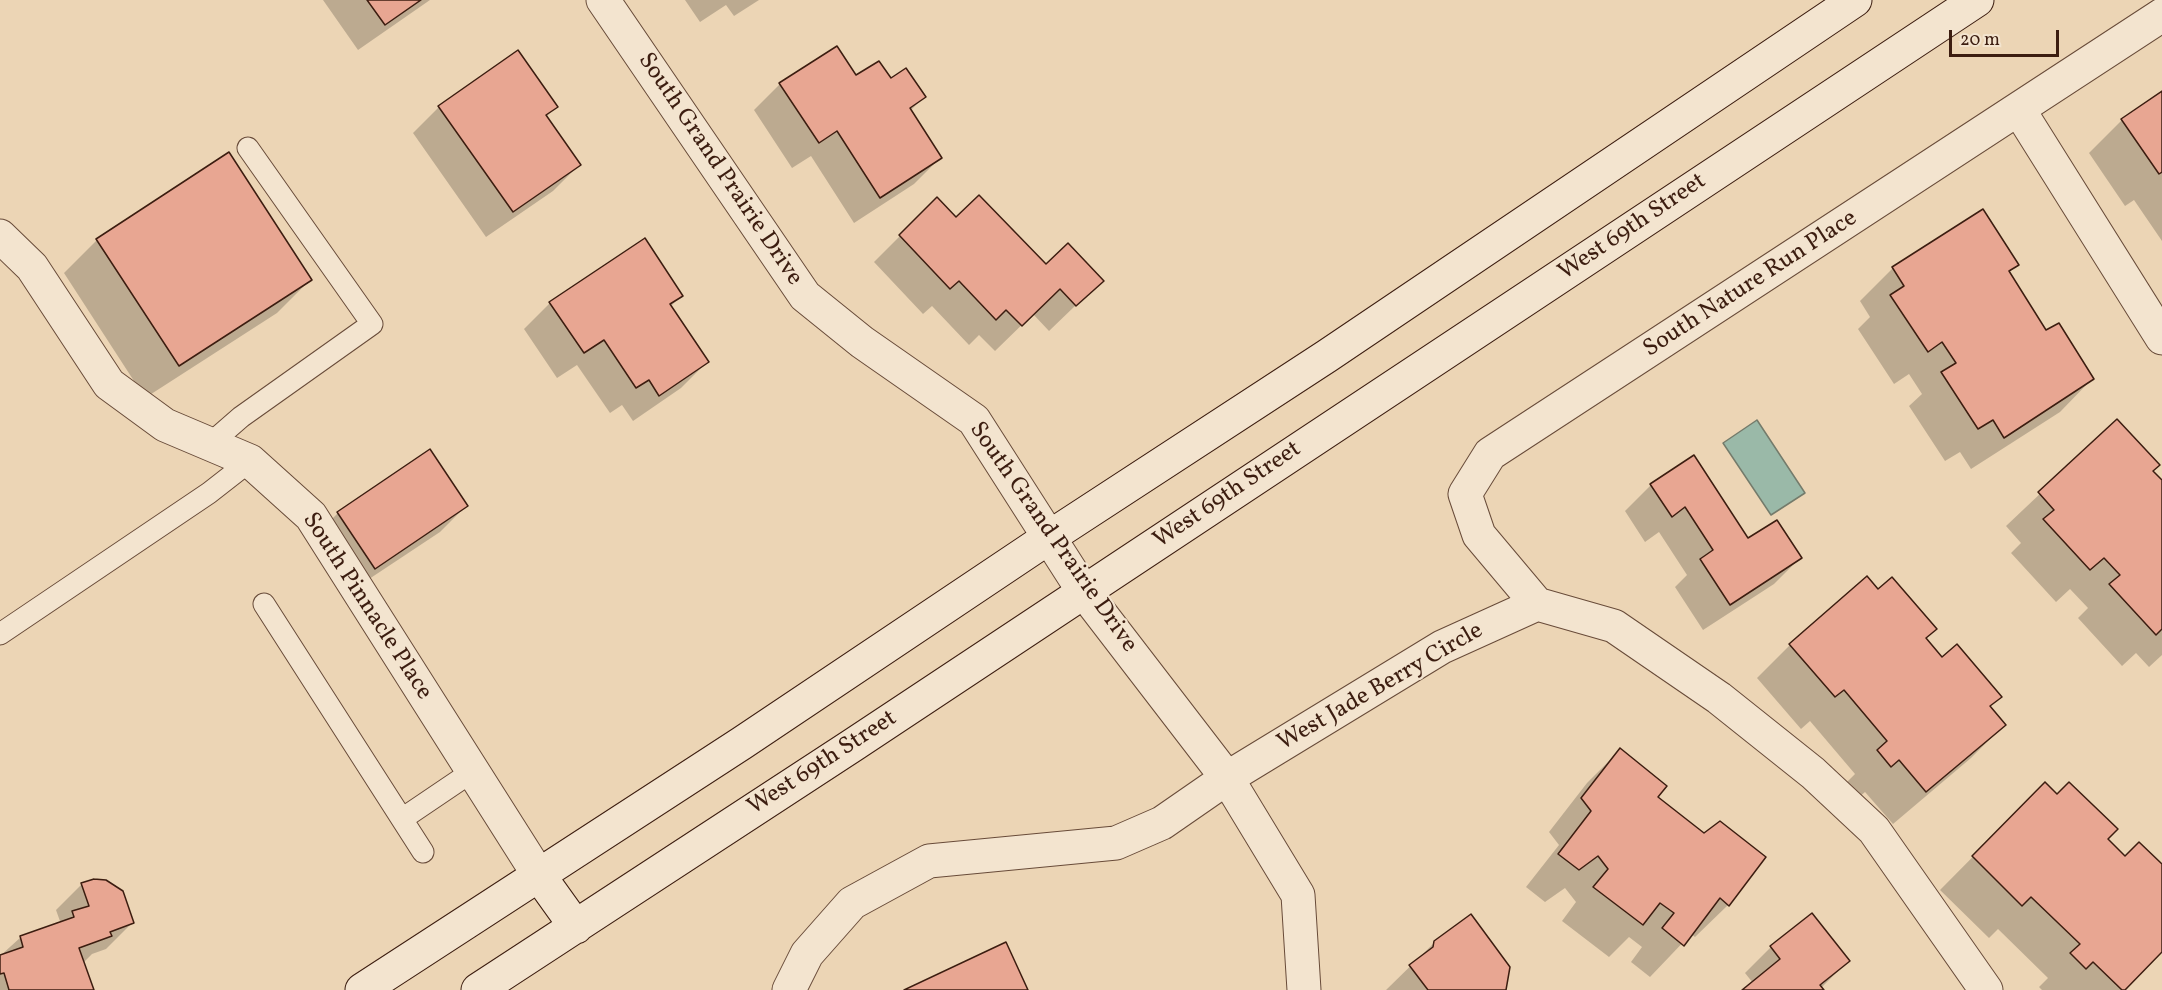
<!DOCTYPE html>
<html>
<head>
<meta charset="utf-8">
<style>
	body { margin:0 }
	#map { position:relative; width:2162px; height:990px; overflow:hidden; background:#ecd5b5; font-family:Vollkorn,serif }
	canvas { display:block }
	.scale { position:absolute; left:1949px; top:30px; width:110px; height:27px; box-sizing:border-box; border:3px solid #3c1d10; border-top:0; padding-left:8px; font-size:18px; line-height:21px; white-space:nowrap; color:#3c1d10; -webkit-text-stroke:4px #f3e4cf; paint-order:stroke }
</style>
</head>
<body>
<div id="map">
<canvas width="2162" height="990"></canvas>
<div class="scale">20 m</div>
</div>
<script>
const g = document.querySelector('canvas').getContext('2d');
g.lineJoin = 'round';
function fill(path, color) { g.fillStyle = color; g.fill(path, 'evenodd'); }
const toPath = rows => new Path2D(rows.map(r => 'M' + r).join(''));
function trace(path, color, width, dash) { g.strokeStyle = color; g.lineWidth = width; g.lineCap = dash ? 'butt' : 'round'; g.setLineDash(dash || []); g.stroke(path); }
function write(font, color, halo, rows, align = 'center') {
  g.font = font + ' Vollkorn,serif'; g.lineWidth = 4.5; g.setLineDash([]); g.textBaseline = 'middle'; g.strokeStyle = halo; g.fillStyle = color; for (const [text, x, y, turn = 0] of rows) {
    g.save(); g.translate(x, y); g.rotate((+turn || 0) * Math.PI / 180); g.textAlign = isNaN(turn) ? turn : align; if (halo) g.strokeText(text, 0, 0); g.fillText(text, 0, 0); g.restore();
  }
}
const water = toPath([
	[1757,420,1805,493,1771,515,1723,443,1757,420]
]);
const shadow = toPath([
	[323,0,430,0,358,50],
	[685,0,759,0,734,16,726,5,700,22],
	[855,78,890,80,924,97,910,111,940,158,914,184,854,223,811,156,792,168,754,110,780,84],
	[2162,92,2162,241,2134,200,2125,206,2089,153,2122,120],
	[439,107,556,107,546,117,579,165,553,191,486,237,413,133],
	[937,199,956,219,1046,266,1101,281,1049,331,1033,314,995,351,979,335,969,345,932,306,923,314,874,262],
	[1982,211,2017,265,2008,273,2046,332,2092,379,2060,412,1971,469,1960,452,1945,461,1909,406,1922,394,1909,374,1894,384,1858,329,1870,317,1860,301,1893,268],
	[97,240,310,280,277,313,145,398,64,273],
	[681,296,670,307,707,362,681,388,633,421,622,405,610,413,577,365,557,378,524,329,550,303],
	[2117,421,2152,471,2162,482,2162,655,2149,667,2136,653,2122,666,2078,618,2088,608,2070,589,2056,602,2011,553,2021,543,2006,526],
	[1651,485,1748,540,1800,558,1774,584,1703,630,1675,587,1687,575,1659,532,1645,542,1625,511],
	[466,506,440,532,348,593,312,539,338,513],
	[1867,578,1878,591,1935,629,1925,640,1942,659,2000,697,1989,707,2004,725,1971,758,1893,824,1865,792,1857,799,1845,784,1855,774,1810,721,1801,729,1757,678,1790,645],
	[1620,750,1656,797,1728,905,1695,937,1691,934,1650,977,1631,962,1642,947,1629,937,1609,957,1562,921,1576,902,1565,888,1545,902,1526,887,1559,845,1549,832,1587,783],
	[2045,784,2125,858,2162,866,2162,950,2122,990,2042,990,2039,987,2048,978,1998,929,1989,938,1940,890],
	[82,884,132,923,106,949,92,954,83,963,93,990,0,990,0,956,21,937,61,924,56,910],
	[1812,915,1848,961,1821,988,1822,990,1744,990,1753,983,1745,973,1771,947],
	[1435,942,1504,990,1386,990]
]);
const building = toPath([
	[367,0,421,0,385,25,367,0],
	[837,46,856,75,879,61,891,78,906,68,926,97,910,108,942,158,880,198,837,131,819,143,779,83,837,46],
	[518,50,558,107,546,115,581,165,513,212,438,106,518,50],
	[2162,91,2162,172,2159,174,2121,119,2162,91],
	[229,152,312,280,179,366,96,239,229,152],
	[979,195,1046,264,1068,243,1104,281,1076,306,1060,289,1022,326,1006,310,996,320,959,281,950,289,899,235,937,197,956,217,979,195],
	[1983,209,2019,265,2009,271,2046,330,2059,323,2094,379,2004,438,1993,420,1978,429,1941,372,1956,363,1942,342,1928,352,1890,295,1904,286,1892,267,1983,209],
	[645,238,683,296,670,304,709,362,659,396,649,380,636,388,604,340,584,353,549,302,645,238],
	[2117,419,2160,465,2153,471,2162,480,2162,629,2156,635,2109,584,2120,575,2104,558,2090,570,2043,519,2054,510,2038,492,2117,419],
	[430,449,468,506,375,569,337,512,430,449],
	[1694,455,1748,538,1777,520,1802,558,1730,605,1700,559,1713,550,1685,507,1672,517,1650,484,1694,455],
	[1867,576,1878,589,1892,577,1937,629,1926,638,1942,657,1957,644,2002,697,1990,706,2006,725,1926,792,1899,760,1891,767,1877,750,1887,741,1844,690,1835,697,1789,644,1867,576],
	[1620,748,1667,786,1658,797,1704,833,1720,821,1766,857,1729,906,1720,898,1684,946,1662,928,1674,913,1660,903,1643,925,1593,887,1608,869,1598,856,1579,870,1558,854,1591,811,1581,798,1620,748],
	[2045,782,2057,794,2069,782,2118,829,2108,839,2125,856,2139,842,2162,864,2162,952,2125,990,2122,990,2093,962,2086,969,2070,953,2080,944,2031,897,2022,906,1972,856,2045,782],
	[94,879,106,880,123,891,134,923,110,932,112,936,79,948,94,990,9,990,4,973,0,974,0,955,23,947,20,936,74,917,72,911,89,906,81,883,94,879],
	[1812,913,1850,961,1820,985,1824,990,1742,990,1780,959,1770,946,1812,913],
	[1471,914,1510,967,1506,990,1428,990,1409,965,1433,947,1434,941,1471,914],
	[1006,942,1028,990,904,990,1006,942]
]);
const lane = toPath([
	[210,444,241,417,372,324,248,148],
	[264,604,423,852],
	[0,634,209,493,250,461],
	[402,819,473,771]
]);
const street = toPath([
	[603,0,805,296,862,342,974,420,1084,592,1227,778,1298,895,1304,990],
	[2019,110,2162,338],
	[0,236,32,267,109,384,165,425,250,461,311,516,538,874],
	[1537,604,1479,535,1465,494,1490,454,2162,15],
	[1537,604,1614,626,1719,698,1813,773,1874,830,1986,990],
	[789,990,807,954,852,903,929,861,1116,843,1162,823,1227,778,1442,647,1537,604]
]);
const secondary = toPath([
	[538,874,576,927],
	[362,990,742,743,1048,538,1327,356,1855,0],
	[478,990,853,745,1977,0]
]);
const streetNames = [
	["South Grand Prairie Drive",719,170,56],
	["West 69th Street",1633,228,-34],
	["South Nature Run Place",1751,285,-33],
	["West 69th Street",1228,496,-34],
	["South Grand Prairie Drive",1052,538,55],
	["South Pinnacle Place",366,607,57],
	["West Jade Berry Circle",1381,688,-30],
	["West 69th Street",823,764,-33]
];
fill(water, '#9ab9a8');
trace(water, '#747b6b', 1.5);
fill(shadow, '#0003');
fill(building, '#e8a692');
trace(building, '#3c1d10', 1.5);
trace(lane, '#684b39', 23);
trace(street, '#684b39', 35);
trace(secondary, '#3c1d10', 35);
trace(lane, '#f3e4cf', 21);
trace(street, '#f3e4cf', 33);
trace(secondary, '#f3e4cf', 33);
write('24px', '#3c1d10', '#f3e4cf', streetNames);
</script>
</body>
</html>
